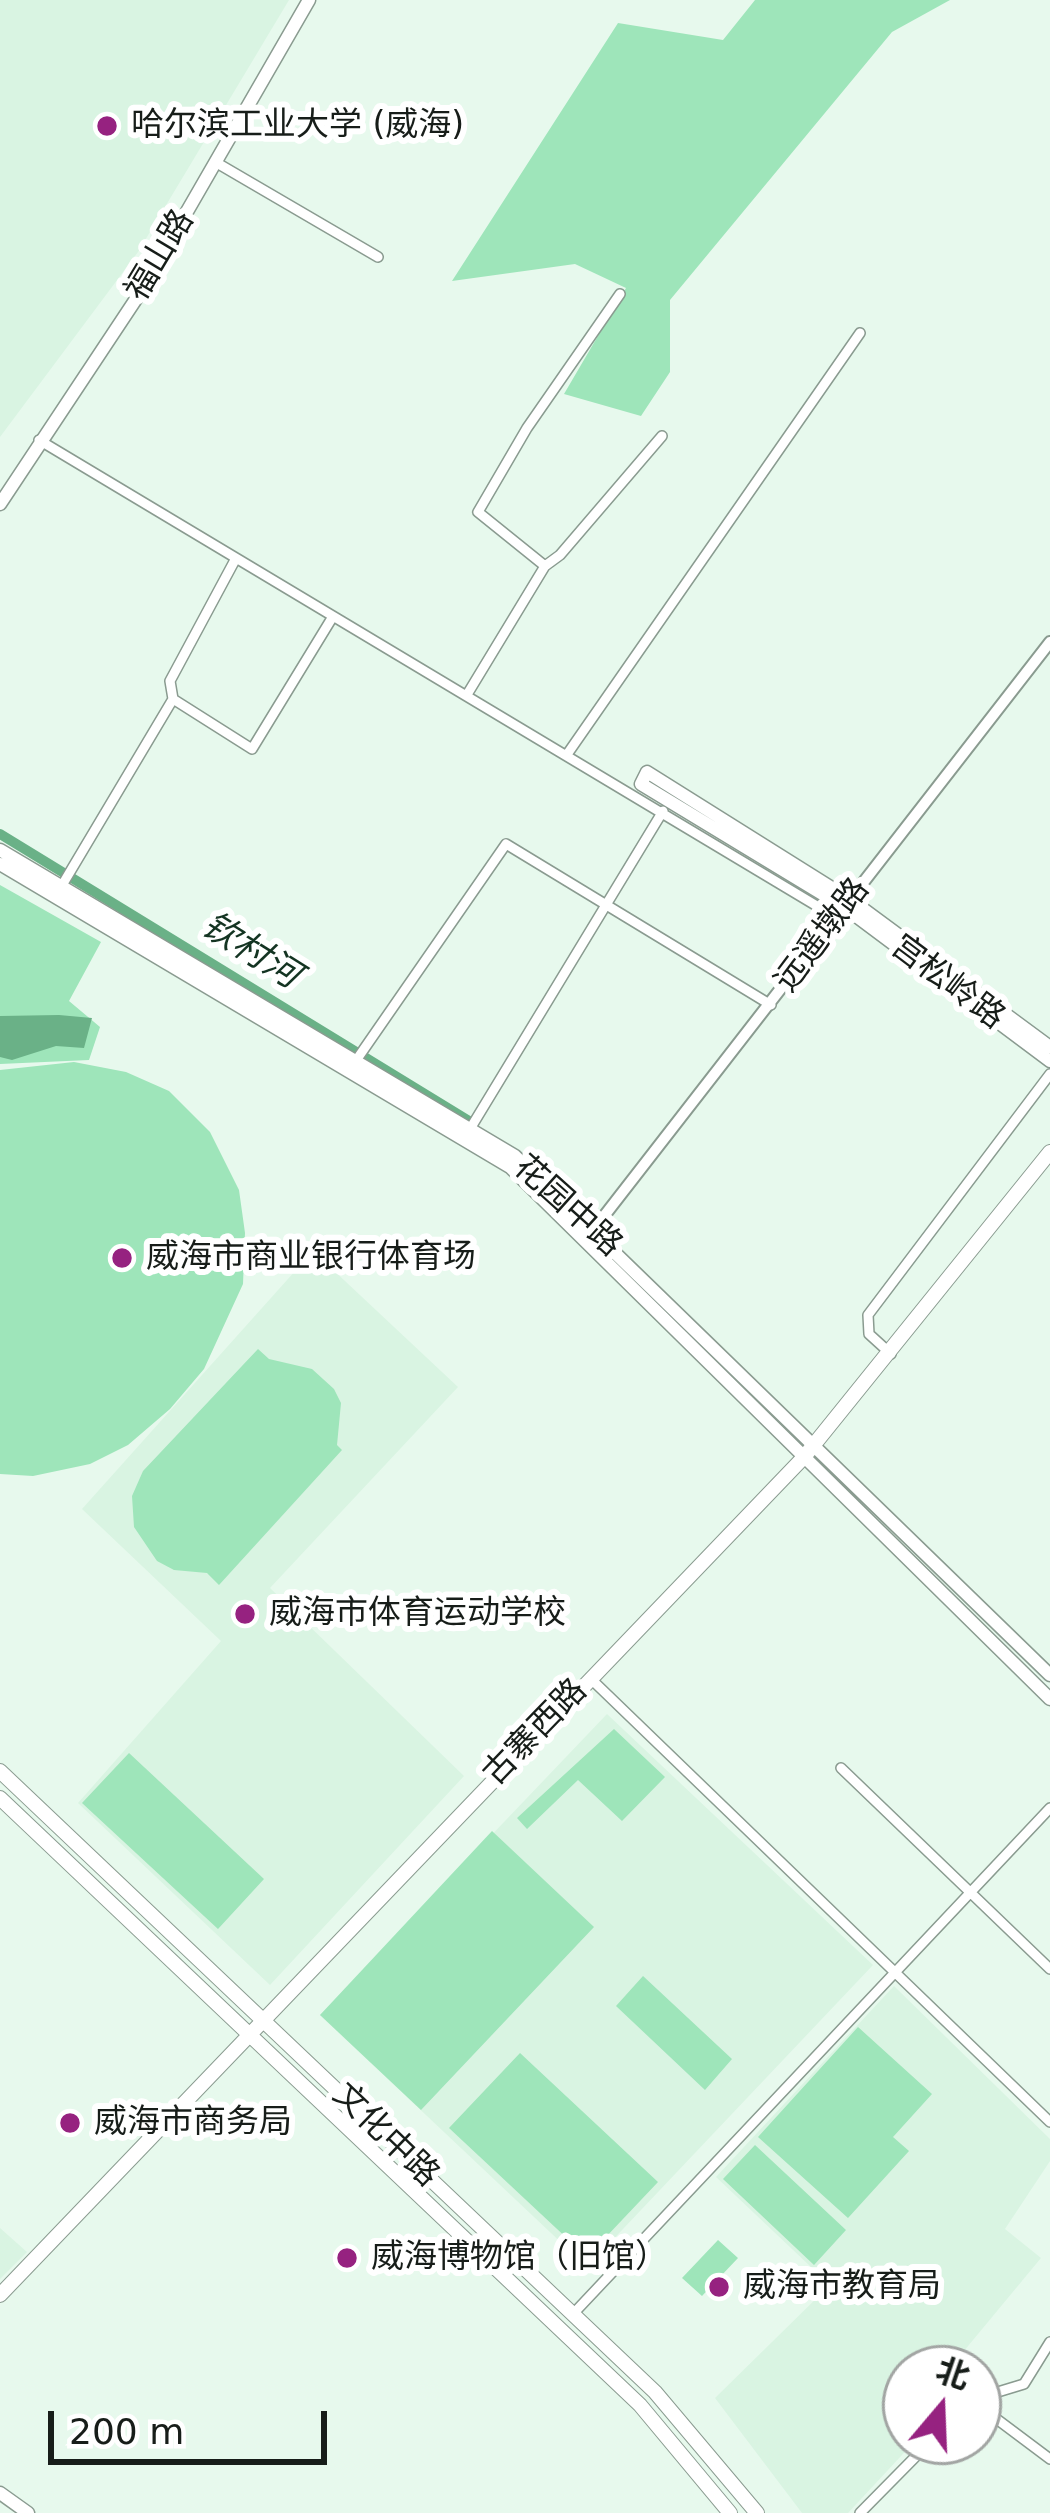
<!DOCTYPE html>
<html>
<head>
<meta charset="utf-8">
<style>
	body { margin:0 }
	#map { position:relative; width:1050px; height:2513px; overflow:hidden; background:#e7f9ed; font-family:"DejaVu Sans","Noto Sans SC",sans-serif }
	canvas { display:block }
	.north { position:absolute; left:882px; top:2345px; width:120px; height:120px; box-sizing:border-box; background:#fff; border:3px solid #a2a5a3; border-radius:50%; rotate:19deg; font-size:33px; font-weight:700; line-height:48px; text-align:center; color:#171d19 }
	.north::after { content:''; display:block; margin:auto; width:42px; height:54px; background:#962280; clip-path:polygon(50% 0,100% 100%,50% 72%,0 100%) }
	.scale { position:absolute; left:48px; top:2411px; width:279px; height:54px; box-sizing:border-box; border:6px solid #171d19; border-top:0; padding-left:15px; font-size:36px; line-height:42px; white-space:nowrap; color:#171d19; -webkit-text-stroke:9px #fff; paint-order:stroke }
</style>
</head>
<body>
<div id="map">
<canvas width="1050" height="2513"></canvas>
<div class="north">北</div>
<div class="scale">200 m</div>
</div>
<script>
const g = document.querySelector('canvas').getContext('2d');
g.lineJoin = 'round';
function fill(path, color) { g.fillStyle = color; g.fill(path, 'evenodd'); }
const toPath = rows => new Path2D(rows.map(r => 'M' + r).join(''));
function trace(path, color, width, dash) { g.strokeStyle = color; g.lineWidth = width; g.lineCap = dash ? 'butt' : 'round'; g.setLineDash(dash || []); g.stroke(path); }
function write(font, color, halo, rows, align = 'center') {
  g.font = font + ' "DejaVu Sans","Noto Sans SC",sans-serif'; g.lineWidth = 12; g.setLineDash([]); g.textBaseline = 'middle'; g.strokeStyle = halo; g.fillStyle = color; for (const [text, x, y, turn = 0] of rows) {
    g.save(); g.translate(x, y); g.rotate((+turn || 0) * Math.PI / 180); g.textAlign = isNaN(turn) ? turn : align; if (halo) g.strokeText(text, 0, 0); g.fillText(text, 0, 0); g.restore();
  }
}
const built = toPath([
	[0,0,289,0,138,252,0,437],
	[313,1251,458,1387,270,1588,464,1776,270,1985,78,1803,221,1641,82,1509],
	[607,1714,873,1965,587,2267,320,2015],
	[894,1986,1050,2139,1050,2161,1005,2229,1041,2258,949,2369,906,2369,906,2441,915,2441,848,2513,802,2513,715,2398,830,2285,716,2177],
	[0,2228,27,2252,0,2279]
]);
const green = toPath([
	[755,0,950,0,892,32,670,300,670,372,641,416,564,394,626,288,575,264,452,281,618,23,723,40],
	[0,885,101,942,69,1001,100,1027,89,1060,0,1064],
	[74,1062,126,1072,169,1091,210,1132,239,1190,245,1233,243,1284,204,1369,170,1409,128,1445,90,1464,33,1476,0,1474,0,1070],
	[258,1349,269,1359,312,1369,334,1389,341,1403,337,1445,342,1450,219,1585,207,1573,174,1570,157,1561,134,1527,132,1496,143,1471],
	[614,1729,665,1777,622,1821,578,1780,527,1829,517,1818],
	[129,1753,264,1879,218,1929,82,1803],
	[492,1831,594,1927,421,2110,320,2015],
	[643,1976,732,2059,705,2090,616,2006],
	[858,2027,932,2094,893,2137,909,2151,848,2218,758,2137],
	[520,2053,658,2182,587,2257,449,2128],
	[755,2145,846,2230,814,2265,723,2179],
	[718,2240,738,2258,702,2296,682,2278]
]);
const water = toPath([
	[59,1015,92,1018,84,1048,56,1046,12,1060,0,1057,0,1016]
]);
const canal = toPath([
	[0,834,469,1121]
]);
const minor = toPath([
	[217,163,378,257],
	[39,440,837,918],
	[545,566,478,512,527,428,620,294],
	[468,693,545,566,560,555,662,436],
	[173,699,252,749,332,618],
	[568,753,860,333],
	[61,887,173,699,170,681,235,560],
	[355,1062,506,844,771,1005],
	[470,1129,663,811],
	[891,1354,869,1334,868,1315,1050,1074],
	[590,1678,1050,2122],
	[841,1768,1050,1969],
	[573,2314,1050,1808],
	[978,2398,1024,2384,1050,2342],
	[978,2405,1050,2459],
	[860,2513,931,2441]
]);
const tertiary = toPath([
	[594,1229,1050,642]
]);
const secondary = toPath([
	[0,504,140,293,309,0],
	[0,850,515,1156,1050,1675],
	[0,864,510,1167,1050,1699],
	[1050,1047,851,900,647,772,641,784,844,907,1050,1061],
	[0,2493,28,2513]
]);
const primary = toPath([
	[0,1771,655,2392,757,2513],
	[0,1798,640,2405,730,2513],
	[0,2295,804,1457,1050,1152]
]);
const markers = [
	[107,126,12,"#962280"],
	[122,1258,12,"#962280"],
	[245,1614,12,"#962280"],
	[70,2123,12,"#962280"],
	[347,2258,12,"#962280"],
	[719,2287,12,"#962280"]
];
const poiNames = [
	["哈尔滨工业大学 (威海)",131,126],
	["威海市商业银行体育场",146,1258],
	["威海市体育运动学校",269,1614],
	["威海市商务局",94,2123],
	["威海博物馆（旧馆）",371,2258],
	["威海市教育局",743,2287]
];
const streetNames = [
	["福山路",161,256,-59],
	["远遥墩路",823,936,-53],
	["宫松岭路",947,983,37],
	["花园中路",567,1207,42],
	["古寨西路",536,1733,-46],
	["文化中路",385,2136,44]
];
const waterNames = [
	["钦村河",250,952,32]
];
fill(built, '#d9f4e2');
fill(green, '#9ee5ba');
fill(water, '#6ab187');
trace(canal, '#6ab187', 10);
trace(minor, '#8a9b90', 12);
trace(tertiary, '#8a9b90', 14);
trace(secondary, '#8a9b90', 15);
trace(primary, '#8a9b90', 16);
trace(minor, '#fff', 9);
trace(tertiary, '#fff', 10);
trace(secondary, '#fff', 12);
trace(primary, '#fff', 14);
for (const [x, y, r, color] of markers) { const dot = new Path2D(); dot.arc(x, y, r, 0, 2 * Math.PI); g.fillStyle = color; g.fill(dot); trace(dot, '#fff', 4.5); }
write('33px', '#171d19', '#fff', poiNames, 'left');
write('33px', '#171d19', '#fff', streetNames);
write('italic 36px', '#143422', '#fff', waterNames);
</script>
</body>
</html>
